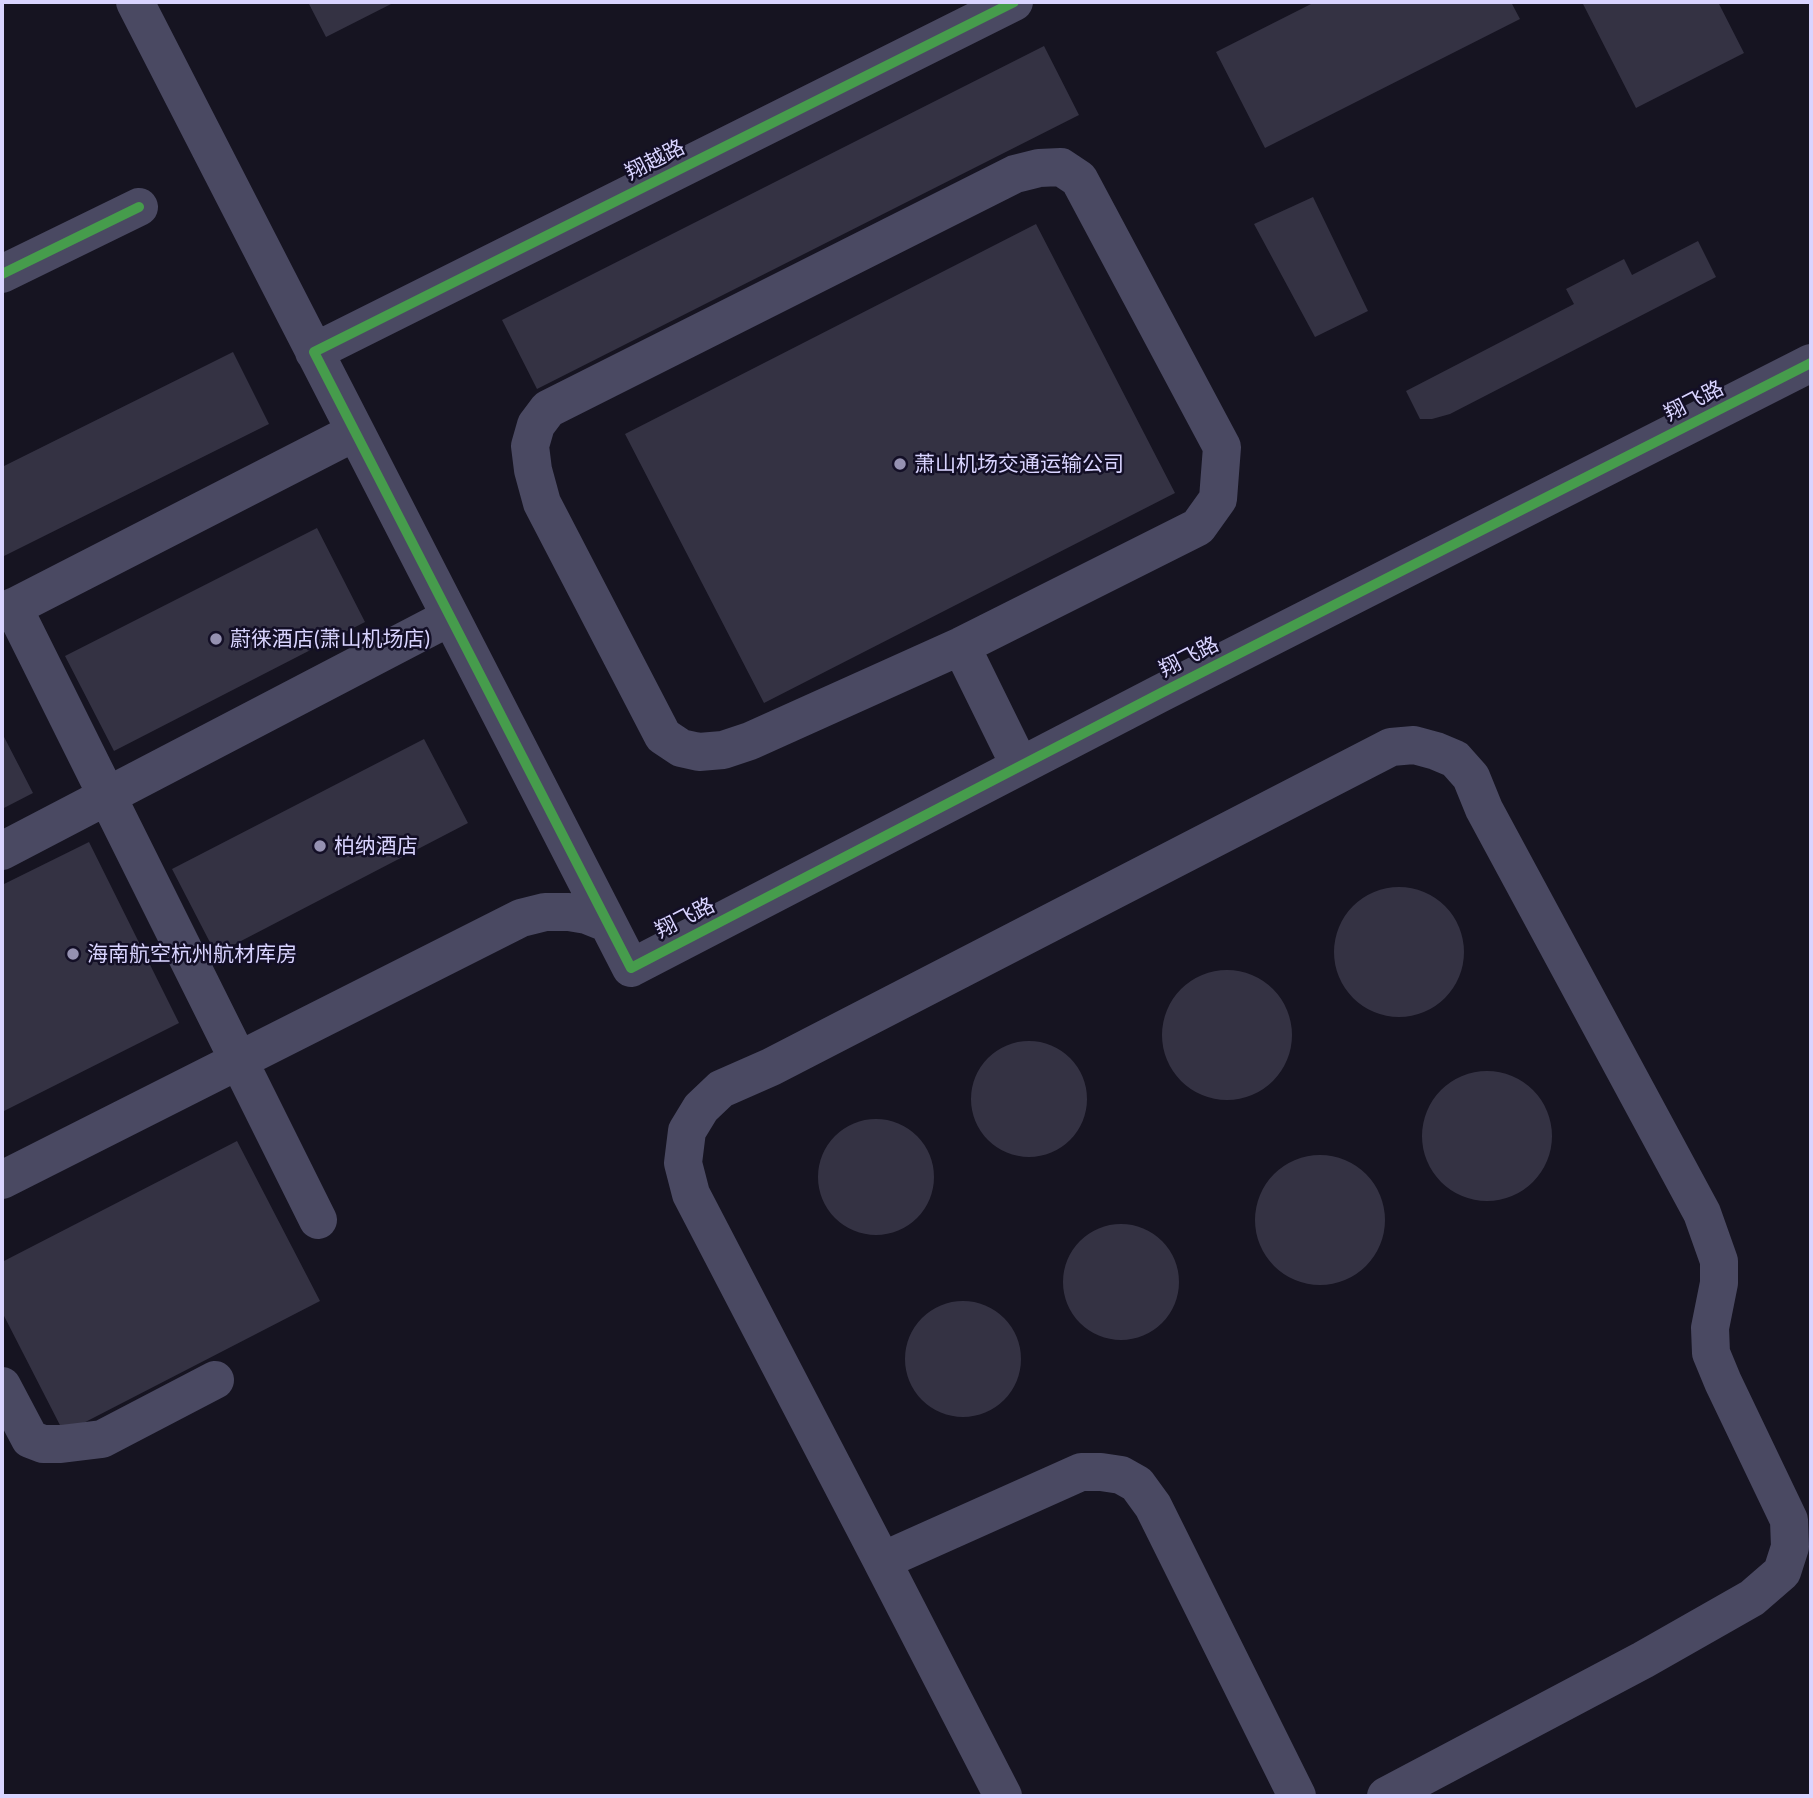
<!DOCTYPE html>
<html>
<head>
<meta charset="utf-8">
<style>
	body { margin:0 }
	#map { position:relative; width:1813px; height:1798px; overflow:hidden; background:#161421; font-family:Lato,sans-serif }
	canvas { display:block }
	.frame { position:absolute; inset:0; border:4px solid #d9d4ff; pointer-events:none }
</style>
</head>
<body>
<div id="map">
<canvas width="1813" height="1798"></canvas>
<div class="frame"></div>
</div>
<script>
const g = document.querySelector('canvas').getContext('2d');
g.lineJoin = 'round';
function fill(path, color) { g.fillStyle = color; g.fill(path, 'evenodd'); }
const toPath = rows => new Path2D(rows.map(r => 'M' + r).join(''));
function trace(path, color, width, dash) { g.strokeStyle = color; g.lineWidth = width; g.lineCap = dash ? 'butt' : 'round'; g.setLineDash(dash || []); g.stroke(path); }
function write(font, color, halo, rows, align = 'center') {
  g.font = font + ' Lato,"Noto Sans SC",sans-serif'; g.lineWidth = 5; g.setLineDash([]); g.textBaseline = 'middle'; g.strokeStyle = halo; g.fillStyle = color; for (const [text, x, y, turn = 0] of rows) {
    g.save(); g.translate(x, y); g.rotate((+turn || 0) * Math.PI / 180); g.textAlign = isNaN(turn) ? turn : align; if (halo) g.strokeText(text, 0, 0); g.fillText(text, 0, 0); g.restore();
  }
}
const building = toPath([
	[308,2,395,2,326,37],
	[1315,2,1511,2,1520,19,1265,148,1216,52],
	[1582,2,1718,2,1744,53,1636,108],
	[1044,46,1079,115,537,389,502,320],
	[1313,197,1368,311,1315,337,1254,224],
	[1036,224,1175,493,764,703,625,434],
	[1698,241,1716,277,1450,414,1432,419,1420,419,1406,391,1574,304,1566,289,1624,259,1632,275],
	[233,352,269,424,2,557,2,467],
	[317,528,365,622,114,751,65,656],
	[2,733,33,793,2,809],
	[424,739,468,823,216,954,172,869],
	[89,842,179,1023,2,1112,2,885],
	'1334 952a65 65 0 1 1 130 0a65 65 0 1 1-130 0Z',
	'1162 1035a65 65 0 1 1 130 0a65 65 0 1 1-130 0Z',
	'971 1099a58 58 0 1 1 116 0a58 58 0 1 1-116 0Z',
	'1422 1136a65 65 0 1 1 130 0a65 65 0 1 1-130 0Z',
	'818 1177a58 58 0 1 1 116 0a58 58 0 1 1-116 0Z',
	[237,1141,320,1301,64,1433,2,1312,2,1262],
	'1255 1220a65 65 0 1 1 130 0a65 65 0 1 1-130 0Z',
	'1063 1282a58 58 0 1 1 116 0a58 58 0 1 1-116 0Z',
	'905 1359a58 58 0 1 1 116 0a58 58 0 1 1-116 0Z'
]);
const minor = toPath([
	[135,2,631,968,1161,693,1811,363],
	[1061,167,1079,179,1222,447,1218,499,1198,527,961,646,750,741,723,750,699,752,681,748,663,736,542,503,533,470,530,446,536,425,548,409,1015,174,1039,168,1061,167],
	[2,274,139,207],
	[314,352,1014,2],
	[13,607,318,1220],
	[2,613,355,432],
	[961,646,1020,766],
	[2,851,450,617],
	[2,1180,521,918,545,912,569,912,587,915,607,923],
	[2,1386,30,1439,43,1444,61,1444,102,1439,215,1380],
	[882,1561,691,1194,683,1163,687,1131,701,1108,721,1089,771,1067,1391,747,1414,745,1436,751,1455,759,1471,777,1484,809,1702,1213,1719,1261,1719,1283,1710,1328,1711,1353,1723,1382,1789,1520,1790,1547,1782,1572,1752,1598,1643,1660,1386,1796],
	[1003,1796,882,1561,1081,1472,1101,1472,1121,1475,1137,1484,1153,1506,1297,1796]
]);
const cycleway = toPath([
	[1014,2,314,352,631,968,1161,693,1811,363],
	[2,274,139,207]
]);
const markers = [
	[900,464,7,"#9591b1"],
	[216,639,7,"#9591b1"],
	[320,846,7,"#9591b1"],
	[73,954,7,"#9591b1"]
];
const streetNames = [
	["翔越路",655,160,-27],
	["翔飞路",1694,401,-27],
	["翔飞路",1189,657,-27],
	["翔飞路",685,918,-27]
];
const poiNames = [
	["萧山机场交通运输公司",914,464],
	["蔚徕酒店(萧山机场店)",230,639],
	["柏纳酒店",334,846],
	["海南航空杭州航材库房",87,954]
];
fill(building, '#343243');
trace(minor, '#4a4962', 38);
trace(cycleway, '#469c4c', 10);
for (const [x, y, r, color] of markers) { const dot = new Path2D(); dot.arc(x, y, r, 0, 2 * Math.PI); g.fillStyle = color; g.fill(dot); trace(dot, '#130f26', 2.5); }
write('21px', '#d9d4ff', '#130f26', streetNames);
write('21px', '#d9d4ff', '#130f26', poiNames, 'left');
</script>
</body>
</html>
